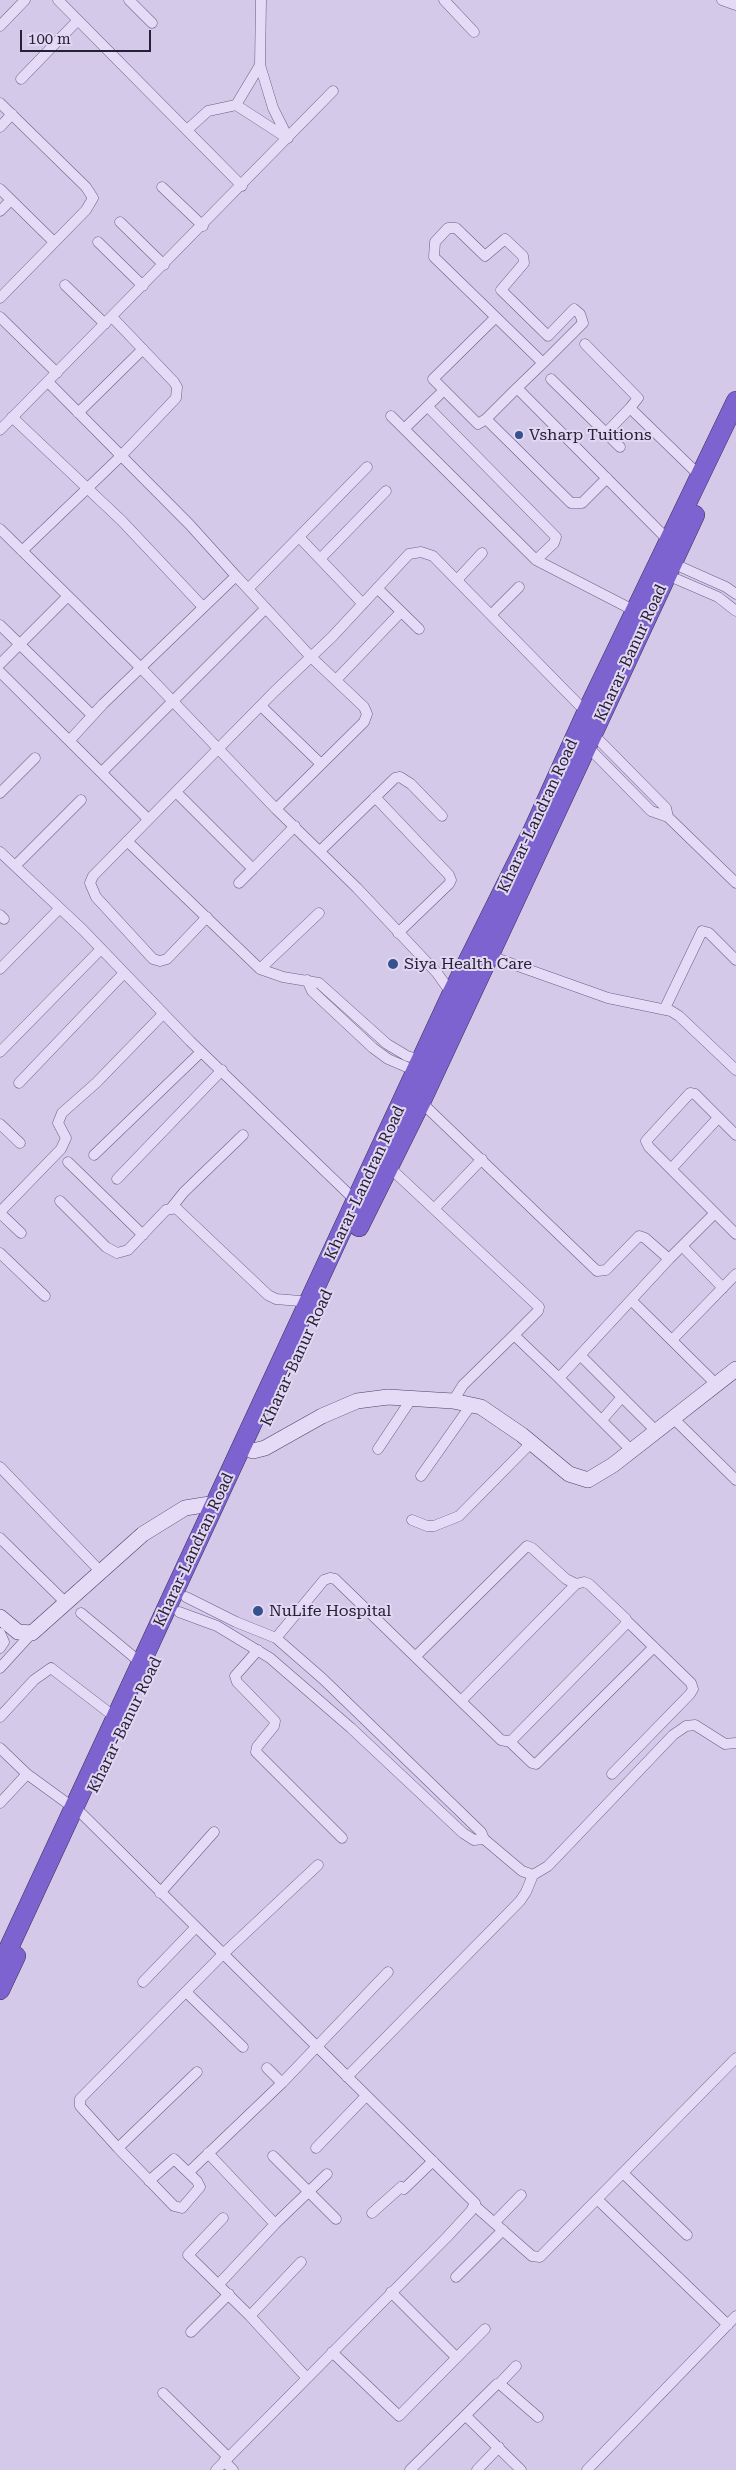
<!DOCTYPE html>
<html>
<head>
<meta charset="utf-8">
<style>
	body { margin:0 }
	#map { position:relative; width:736px; height:2470px; overflow:hidden; background:#d5c9ea; font-family:"Roboto Serif",serif }
	canvas { display:block }
	.scale { position:absolute; left:20px; top:30px; width:131px; height:22px; box-sizing:border-box; border:2px solid #252137; border-top:0; padding-left:6px; font-size:15px; line-height:18px; white-space:nowrap; color:#252137; -webkit-text-stroke:4px #e2d7f2; paint-order:stroke }
</style>
</head>
<body>
<div id="map">
<canvas width="736" height="2470"></canvas>
<div class="scale">100 m</div>
</div>
<script>
const g = document.querySelector('canvas').getContext('2d');
g.lineJoin = 'round';
const toPath = rows => new Path2D(rows.map(r => 'M' + r).join(''));
function trace(path, color, width, dash) { g.strokeStyle = color; g.lineWidth = width; g.lineCap = dash ? 'butt' : 'round'; g.setLineDash(dash || []); g.stroke(path); }
function write(font, color, halo, rows, align = 'center') {
  g.font = font + ' "Roboto Serif",serif'; g.lineWidth = 4; g.setLineDash([]); g.textBaseline = 'middle'; g.strokeStyle = halo; g.fillStyle = color; for (const [text, x, y, turn = 0] of rows) {
    g.save(); g.translate(x, y); g.rotate((+turn || 0) * Math.PI / 180); g.textAlign = isNaN(turn) ? turn : align; if (halo) g.strokeText(text, 0, 0); g.fillText(text, 0, 0); g.restore();
  }
}
const street = toPath([
	[58,0,242,186],
	[129,0,152,23],
	[261,0,260,65,273,108,288,138],
	[444,0,474,32],
	[722,0,736,5],
	[0,26,25,0],
	[21,79,78,20],
	[0,103,86,187,93,198,86,210,0,298],
	[236,105,260,65],
	[0,127,12,114],
	[187,130,208,111,236,105,287,138],
	[162,187,203,226],
	[0,189,54,242],
	[0,211,11,200],
	[120,222,164,265],
	[98,242,143,286],
	[65,285,105,324],
	[0,317,57,373],
	[585,344,638,398,630,408],
	[543,363,434,257,435,242,448,228,456,228,485,256,505,239,523,256,524,263,501,290,548,336,574,309,580,314,583,323,543,363,517,388,668,540],
	[551,379,606,433,630,408,700,476],
	[48,382,190,525,236,576],
	[517,388,486,419,571,503,582,503,607,478],
	[428,407,556,537,554,543,536,560],
	[78,413,143,349],
	[391,416,536,560,635,611],
	[12,417,122,521,203,607],
	[486,419,478,424,433,379,495,318],
	[404,429,439,395],
	[0,430,333,91],
	[606,433,620,447],
	[0,529,141,668,276,809,357,888,437,973,449,990,455,994],
	[299,537,363,604],
	[22,551,121,456,176,398,177,387,174,382,112,317],
	[320,559,386,491],
	[672,563,726,587,736,594],
	[667,575,718,597,736,611],
	[457,580,482,553],
	[377,588,419,629],
	[248,589,367,467],
	[491,615,519,587],
	[0,625,92,715],
	[0,664,67,597],
	[0,672,148,819],
	[336,680,401,612],
	[261,706,321,764],
	[593,734,666,808,668,817],
	[70,740,103,704,236,576,311,657,364,707,367,714,364,722,276,809],
	[587,746,651,811,668,817,736,883],
	[102,772,266,608],
	[176,792,253,869,295,826],
	[0,793,35,758],
	[375,797,449,875,451,880,449,884,398,933],
	[127,841,260,969,283,977,319,983,387,1044,407,1056,421,1060],
	[320,851,395,778,400,777,411,784,442,816],
	[0,852,83,930,190,1041,358,1203],
	[15,866,81,800],
	[239,883,253,869],
	[0,915,4,919],
	[207,917,167,959,160,961,153,959,96,897,90,883,93,876,275,691,332,637,409,554,421,552,433,556,589,715],
	[490,956,608,998,671,1011,679,1016,736,1070],
	[0,969,59,909],
	[260,969,319,913],
	[307,980,312,991,373,1048,388,1059,416,1071],
	[665,1008,702,931,709,933,736,960],
	[0,1052,101,949],
	[19,1083,124,973],
	[421,1102,597,1271,606,1270,639,1236,645,1238,669,1259,631,1300,716,1384],
	[0,1124,20,1143],
	[736,1135,695,1094,690,1093,646,1141,649,1147,736,1234],
	[94,1155,201,1052],
	[68,1162,143,1235],
	[389,1167,539,1307,538,1311,514,1335,559,1378],
	[672,1168,718,1118],
	[117,1179,222,1070],
	[60,1201,106,1247,117,1253,128,1250,166,1210,176,1208,268,1295,276,1299,300,1301,308,1304],
	[172,1207,184,1192,243,1135],
	[434,1209,482,1159],
	[0,1212,61,1149,66,1138,58,1123,62,1113,96,1083,163,1014],
	[0,1213,21,1233],
	[682,1246,723,1288],
	[0,1253,45,1296],
	[669,1259,715,1213],
	[672,1340,736,1274],
	[580,1355,656,1431],
	[453,1401,463,1385,514,1335],
	[673,1418,736,1480],
	[602,1420,622,1397],
	[378,1449,412,1398],
	[631,1450,559,1378,631,1300],
	[0,1467,100,1571],
	[421,1476,471,1405],
	[412,1520,427,1526,434,1526,459,1516,531,1443],
	[0,1538,65,1602],
	[186,1597,236,1622,276,1638,323,1679,481,1832,484,1839,522,1871,533,1875,548,1866,673,1735,686,1726,695,1725,725,1744,736,1743],
	[179,1612,217,1626,270,1658,351,1728,463,1833,474,1840,484,1839],
	[81,1613,141,1663],
	[0,1633,4,1642,0,1648],
	[276,1638,324,1580,330,1578,335,1579,501,1740,506,1741,512,1740,626,1624,626,1619,589,1584,584,1582,576,1584,566,1579,532,1548,527,1546,416,1656],
	[258,1650,235,1676,237,1682,275,1721,274,1726,257,1747,256,1752,342,1838],
	[0,1668,32,1633],
	[461,1701,576,1584],
	[0,1717,34,1680,51,1668,116,1718],
	[509,1741,532,1763,536,1764,654,1647],
	[0,1748,27,1774,82,1814,475,2203,471,2211,447,2237,216,2470],
	[612,1774,690,1694,693,1689,691,1683,627,1621],
	[0,1803,27,1774],
	[160,1893,214,1832],
	[143,1982,196,1927],
	[186,1992,243,2047],
	[267,2068,282,2083],
	[347,2077,520,1901,526,1892,533,1875],
	[118,2148,197,2072],
	[316,2148,366,2096],
	[208,2153,275,2224],
	[273,2156,336,2219],
	[189,2172,282,2083,388,1972],
	[623,2173,687,2235],
	[149,2181,174,2159,197,2181,200,2187,182,2208,174,2206,171,2203,118,2148,80,2106,80,2099,223,1954,318,1865],
	[598,2200,728,2325],
	[475,2206,532,2256,540,2257,736,2058],
	[372,2213,401,2187,404,2189,433,2161],
	[223,2218,188,2255,250,2316,306,2377],
	[494,2223,521,2195],
	[456,2277,503,2230],
	[219,2284,275,2224,327,2174],
	[391,2292,456,2357],
	[250,2316,301,2262],
	[191,2332,229,2294],
	[332,2352,399,2416,485,2329],
	[499,2384,516,2366],
	[163,2393,228,2457],
	[466,2416,521,2470],
	[224,2461,233,2470],
	[410,2470,497,2384,501,2385,538,2417],
	[477,2470,499,2447],
	[587,2470,736,2316]
]);
const secondary = toPath([
	[242,1446,253,1451,265,1448,322,1416,357,1401,388,1397,453,1401,481,1407,522,1435,569,1474,588,1480,613,1465,736,1369],
	[0,1617,18,1632,32,1633,143,1534,185,1508,216,1503]
]);
const highway = toPath([
	[359,1227,421,1102,695,515],
	[0,1967,452,993,533,830,586,713,736,401],
	[0,1990,16,1956]
]);
const markers = [
	[519,435,5,"#35528e"],
	[393,964,6,"#35528e"],
	[258,1611,6,"#35528e"]
];
const poiNames = [
	["Vsharp Tuitions",529,435],
	["Siya Health Care",404,964],
	["NuLife Hospital",269,1611]
];
const streetNames = [
	["Kharar-Banur Road",631,653,-65],
	["Kharar-Landran Road",538,816,-65],
	["Kharar-Landran Road",365,1183,-65],
	["Kharar-Banur Road",297,1358,-65],
	["Kharar-Landran Road",194,1550,-65],
	["Kharar-Banur Road",125,1725,-64]
];
trace(street, '#675f85', 11);
trace(secondary, '#494267', 16);
trace(highway, '#373353', 20);
trace(street, '#e5dbf6', 10);
trace(secondary, '#e5dbf6', 15);
trace(highway, '#7d63d0', 19);
for (const [x, y, r, color] of markers) { const dot = new Path2D(); dot.arc(x, y, r, 0, 2 * Math.PI); g.fillStyle = color; g.fill(dot); trace(dot, '#e2d7f2', 2); }
write('16px', '#252137', '#e2d7f2', poiNames, 'left');
write('16px', '#252137', '#e2d7f2', streetNames);
</script>
</body>
</html>
